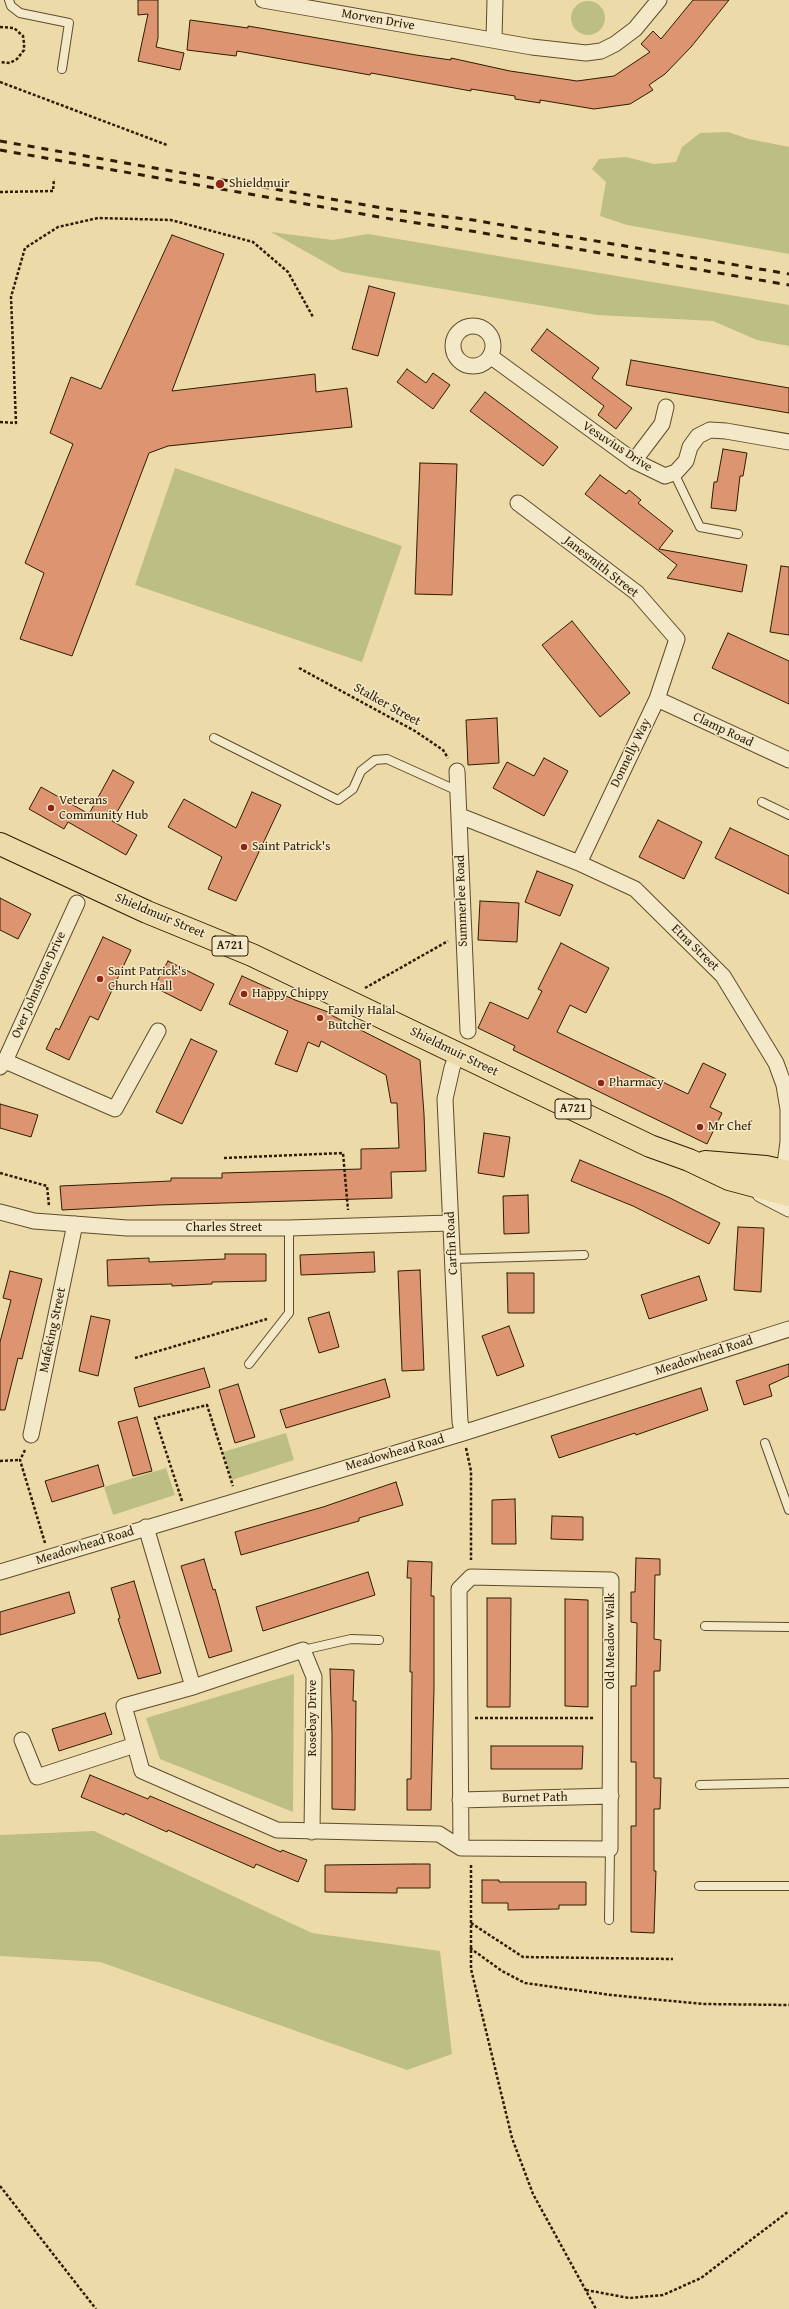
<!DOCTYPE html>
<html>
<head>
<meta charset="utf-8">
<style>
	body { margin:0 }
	canvas { display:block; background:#ecdba9 }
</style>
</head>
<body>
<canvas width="789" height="2309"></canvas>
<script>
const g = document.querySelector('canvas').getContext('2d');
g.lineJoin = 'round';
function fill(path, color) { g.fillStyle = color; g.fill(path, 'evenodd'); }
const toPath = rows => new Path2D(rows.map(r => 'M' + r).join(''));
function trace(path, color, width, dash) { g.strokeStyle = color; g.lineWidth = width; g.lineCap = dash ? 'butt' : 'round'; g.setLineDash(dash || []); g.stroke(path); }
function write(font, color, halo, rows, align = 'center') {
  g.font = font + ' "Gentium Book Plus",serif'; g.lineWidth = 3; g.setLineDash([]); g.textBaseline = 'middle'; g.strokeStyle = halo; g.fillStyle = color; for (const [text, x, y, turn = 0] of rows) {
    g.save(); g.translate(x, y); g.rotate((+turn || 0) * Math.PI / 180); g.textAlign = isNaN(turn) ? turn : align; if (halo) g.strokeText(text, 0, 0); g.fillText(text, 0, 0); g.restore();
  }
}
const green = toPath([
	'571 18a17 17 0 1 1 34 0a17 17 0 1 1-34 0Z',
	[728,132,749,139,789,147,789,254,627,225,600,216,606,182,592,169,599,159,626,157,654,164,676,162,682,147,700,133],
	[271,232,333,240,368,234,789,305,789,346,757,340,713,321,597,315,342,272],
	[175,468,402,546,362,662,135,585],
	[286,1433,294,1460,232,1480,223,1452],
	[166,1468,175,1495,113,1515,104,1487],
	[294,1674,293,1812,160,1759,146,1718],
	[94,1831,312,1933,440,1951,452,2054,407,2070,100,1962,0,1956,0,1835]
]);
const building = toPath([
	[138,0,158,0,158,38,156,47,184,53,180,70,138,61,148,14,138,15,138,0],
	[693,0,729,0,691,47,665,74,649,85,653,90,630,104,594,109,540,100,540,103,515,99,515,96,471,89,471,91,371,73,370,75,237,51,236,56,187,50,190,20,248,28,248,26,416,55,451,60,451,58,510,71,577,81,614,76,650,52,641,44,653,31,661,39,693,0],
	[172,235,224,254,172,391,315,374,316,392,347,388,352,427,168,446,149,453,72,656,20,639,44,573,25,563,73,444,50,433,71,377,101,389,172,235],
	[369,286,395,293,378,356,352,349,369,286],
	[547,329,599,368,592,378,632,408,616,429,598,415,604,406,531,350,547,329],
	[631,360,789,388,789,413,626,385,631,360],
	[407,369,426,383,433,373,450,385,433,409,397,382,407,369],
	[485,392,558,447,543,466,470,411,485,392],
	[723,449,747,453,743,476,740,476,736,511,711,508,714,482,717,482,723,449],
	[420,463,457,464,452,595,415,594,420,463],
	[600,475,626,494,629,490,641,500,638,503,673,531,659,549,747,565,742,592,667,578,677,565,585,494,600,475],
	[781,566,789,567,789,635,770,632,781,566],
	[572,621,630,693,600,717,542,645,572,621],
	[728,633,789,661,789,704,712,668,728,633],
	[497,718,499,763,468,765,466,720,497,718],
	[544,758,568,771,544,816,493,788,507,762,534,776,544,758],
	[113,770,134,782,112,821,137,835,126,855,68,822,64,829,29,809,41,787,89,814,113,770],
	[252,792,281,805,236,901,208,889,222,857,168,827,184,799,236,828,252,792],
	[658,820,702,842,684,879,639,857,658,820],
	[730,828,789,856,789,894,715,858,730,828],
	[537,871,573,885,560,916,525,902,537,871],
	[0,898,31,914,18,939,0,930,0,898],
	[480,901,519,903,517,942,478,940,480,901],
	[103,937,131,950,98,1020,90,1016,69,1060,46,1049,56,1028,59,1030,103,937],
	[561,943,609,968,586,1013,570,1005,557,1032,688,1094,703,1063,726,1074,710,1107,722,1113,707,1144,513,1050,515,1046,478,1028,490,1002,528,1019,542,991,538,989,561,943],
	[168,961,214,984,201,1011,154,987,168,961],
	[242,976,295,1000,331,1013,331,1015,420,1060,424,1114,426,1171,391,1172,392,1198,158,1205,62,1210,60,1186,171,1181,171,1178,222,1178,222,1173,361,1169,361,1149,399,1148,397,1103,391,1103,386,1075,321,1041,319,1047,308,1042,297,1072,275,1064,288,1031,229,1004,242,976],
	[191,1039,217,1051,182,1124,156,1112,191,1039],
	[0,1104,38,1115,31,1137,0,1128,0,1104],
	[484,1133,510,1137,504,1177,478,1173,484,1133],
	[580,1160,668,1197,720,1223,709,1244,633,1206,571,1181,580,1160],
	[528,1195,529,1233,504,1234,503,1196,528,1195],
	[738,1227,764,1228,761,1292,734,1290,738,1227],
	[374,1252,375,1272,301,1275,300,1255,374,1252],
	[225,1254,266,1254,266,1281,212,1282,212,1284,172,1286,172,1284,108,1286,107,1260,149,1258,149,1262,225,1259,225,1254],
	[420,1270,424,1370,402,1371,398,1271,420,1270],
	[10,1271,42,1279,22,1359,18,1358,5,1410,0,1410,0,1342,11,1300,3,1298,10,1271],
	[507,1273,534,1273,534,1313,508,1313,507,1273],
	[699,1276,707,1300,649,1319,641,1295,699,1276],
	[329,1312,339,1347,319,1353,308,1318,329,1312],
	[91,1316,110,1320,98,1376,79,1371,91,1316],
	[509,1326,524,1366,497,1376,482,1336,509,1326],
	[789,1364,789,1376,769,1385,772,1396,744,1405,736,1381,789,1364],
	[204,1368,210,1387,139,1407,134,1388,204,1368],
	[385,1379,390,1397,286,1428,280,1410,385,1379],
	[238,1384,255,1437,235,1443,219,1390,238,1384],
	[701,1388,708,1410,636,1435,635,1433,559,1458,551,1436,701,1388],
	[137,1417,152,1471,133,1476,118,1422,137,1417],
	[98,1465,104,1486,52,1502,45,1481,98,1465],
	[396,1482,403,1505,359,1518,359,1521,241,1555,235,1532,323,1507,396,1482],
	[515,1499,516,1544,492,1544,492,1500,515,1499],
	[552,1516,583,1517,583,1540,551,1539,552,1516],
	[636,1558,660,1559,660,1575,655,1575,654,1639,661,1640,660,1671,654,1671,654,1778,661,1778,660,1809,654,1809,654,1871,656,1871,654,1933,631,1932,631,1826,636,1826,636,1762,631,1762,631,1686,636,1686,637,1623,631,1622,631,1592,635,1592,636,1558],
	[204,1559,213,1590,215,1589,232,1651,209,1658,181,1566,204,1559],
	[408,1561,432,1562,431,1596,434,1596,434,1688,431,1810,407,1810,407,1779,411,1779,412,1672,410,1672,411,1578,407,1578,408,1561],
	[368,1572,375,1595,263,1631,256,1607,368,1572],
	[134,1581,161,1673,138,1679,118,1619,120,1618,111,1588,134,1581],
	[69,1592,75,1613,0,1635,0,1612,69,1592],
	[487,1598,511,1598,510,1707,487,1707,487,1598],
	[565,1599,588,1600,588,1707,565,1706,565,1599],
	[330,1669,354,1670,353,1701,356,1701,355,1810,332,1809,332,1733,330,1669],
	[105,1713,112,1734,59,1751,52,1729,105,1713],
	[491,1746,583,1746,582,1769,491,1769,491,1746],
	[90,1775,148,1799,150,1796,281,1852,282,1850,307,1860,298,1882,256,1864,254,1868,168,1830,167,1832,125,1813,124,1815,81,1797,90,1775],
	[414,1864,430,1864,430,1888,397,1888,397,1893,325,1892,325,1865,414,1864],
	[482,1880,499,1880,499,1882,586,1882,586,1905,559,1905,559,1909,508,1910,508,1903,482,1903,482,1880]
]);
const path = toPath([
	[0,27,14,28,23,36,24,43,24,50,17,59,10,63,0,62],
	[0,82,167,145],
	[0,192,53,191,54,179],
	[0,422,16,423,11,297,25,248,58,227,98,218,171,220,253,242,288,272,313,317],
	[299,668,415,731,443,750,448,758],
	[365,988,448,941],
	[224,1158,343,1153,348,1210],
	[0,1173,47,1186,49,1206],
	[135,1358,267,1319],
	[466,1448,471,1471,471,1560],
	[25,1450,20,1460,45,1543],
	[0,1461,20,1460],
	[182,1501,155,1418,207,1405,233,1486],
	[475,1718,594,1718],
	[471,1865,471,1969,512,2138,533,2194,596,2309],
	[471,1923,523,1957,673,1959],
	[470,1948,502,1971,525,1983,611,1995,703,2004,789,2005],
	[0,2186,96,2309],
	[586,2290,629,2298,663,2295,701,2278,789,2211]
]);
const service = toPath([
	[9,0,11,6,20,13,69,23,62,69],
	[674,473,700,527,738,534],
	[214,738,338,800,353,789,361,771,375,760,387,759,458,791],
	[762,802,789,815],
	[453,1259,584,1255],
	[249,1364,289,1313,289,1228],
	[765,1443,789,1510],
	[705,1626,789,1627],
	[303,1650,351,1639,379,1640],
	[700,1785,789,1783],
	[699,1886,789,1886],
	[609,1920,610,1849]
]);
const minor = toPath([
	[263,0,532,47,586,53,601,51,615,44,635,29,659,0],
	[494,39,495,0],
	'453 346a20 20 0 1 1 40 0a20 20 0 1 1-40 0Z',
	[490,356,634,461,665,476,676,472,686,461,690,447,698,436,710,430,726,431,789,442],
	[634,461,662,424,666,407],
	[518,503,637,593,677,639,657,699,579,863],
	[657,699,789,760],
	[457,771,468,1031],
	[460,816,579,863,635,889,723,976,776,1063,784,1085,788,1109,788,1142,783,1179],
	[457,1054,452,1068,445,1099,460,1422,463,1433],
	[5,1061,115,1109,158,1031],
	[0,1067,5,1061,77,903],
	[760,1194,789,1209],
	[0,1212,34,1221,127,1228,289,1228,450,1223],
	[31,1435,75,1224],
	[146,1527,193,1687,124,1706,142,1771,277,1830,439,1834,461,1848],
	[0,1572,463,1433,789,1329],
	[471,1577,611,1580,610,1849,461,1848,459,1589,471,1577],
	[193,1687,303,1650,314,1677,312,1832],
	[22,1740,37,1777,135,1745],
	[460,1800,611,1796]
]);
const primary = toPath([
	[0,844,147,912,252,955,650,1146,689,1160,729,1179,789,1195],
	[705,1162,766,1167,789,1172]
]);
const rail = toPath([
	[0,141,394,210,473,220,789,274],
	[0,150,391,219,471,231,789,285]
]);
const markers = [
	[220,184,5,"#8f2418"],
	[51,808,4,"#8f2418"],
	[244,847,4,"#8f2418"],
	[100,979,4,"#8f2418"],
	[244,994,4,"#8f2418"],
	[320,1018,4,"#8f2418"],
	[601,1083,4,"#8f2418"],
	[700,1127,4,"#8f2418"]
];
const shields = [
	[230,946,36],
	[573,1109,36]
];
const shieldNames = [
	["A721",230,946],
	["A721",573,1109]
];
const streetNames = [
	["Morven Drive",378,20,10],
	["Vesuvius Drive",617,447,33],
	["Janesmith Street",601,567,38],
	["Stalker Street",387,705,29],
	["Clamp Road",723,730,25],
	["Donnelly Way",631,753,-64],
	["Summerlee Road",462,901,-92],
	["Shieldmuir Street",160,916,23],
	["Etna Street",695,948,44],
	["Over Johnstone Drive",39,985,-66],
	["Shieldmuir Street",454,1052,26],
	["Charles Street",224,1228],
	["Carfin Road",452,1243,-93],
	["Mafeking Street",53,1330,-78],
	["Meadowhead Road",704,1356,-18],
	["Meadowhead Road",395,1453,-16],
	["Meadowhead Road",85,1546,-17],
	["Old Meadow Walk",611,1641,-90],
	["Rosebay Drive",313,1718,-90],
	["Burnet Path",535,1798,-1]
];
const poiNames = [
	["Shieldmuir",229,184],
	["Veterans",59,801],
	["Community Hub",59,816],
	["Saint Patrick's",252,847],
	["Saint Patrick's",108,972],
	["Church Hall",108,987],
	["Happy Chippy",252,994],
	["Family Halal",328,1011],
	["Butcher",328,1026],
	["Pharmacy",609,1083],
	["Mr Chef",708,1127]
];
fill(green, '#bdbe84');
fill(building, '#dc9570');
trace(building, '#2f1c03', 1);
trace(service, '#5e4c2c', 10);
trace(minor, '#5e4c2c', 17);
trace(primary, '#2f1c03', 24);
trace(path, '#2f1c03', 2.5, [3, 2]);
trace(service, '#f3e8c7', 8);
trace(minor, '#f3e8c7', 15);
trace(primary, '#ecdba9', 22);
trace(rail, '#2f1c03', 3, [7, 7]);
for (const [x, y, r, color] of markers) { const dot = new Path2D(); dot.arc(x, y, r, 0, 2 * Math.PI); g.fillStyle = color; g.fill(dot); trace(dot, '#f3e8c7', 1.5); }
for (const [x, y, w] of shields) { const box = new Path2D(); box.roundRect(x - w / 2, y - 10, w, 20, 3); g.fillStyle = '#f3e8c7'; g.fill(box); trace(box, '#2f1c03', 1); }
write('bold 12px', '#2f1c03', null, shieldNames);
write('13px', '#2f1c03', '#f3e8c7', streetNames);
write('13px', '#2f1c03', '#f3e8c7', poiNames, 'left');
</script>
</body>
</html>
